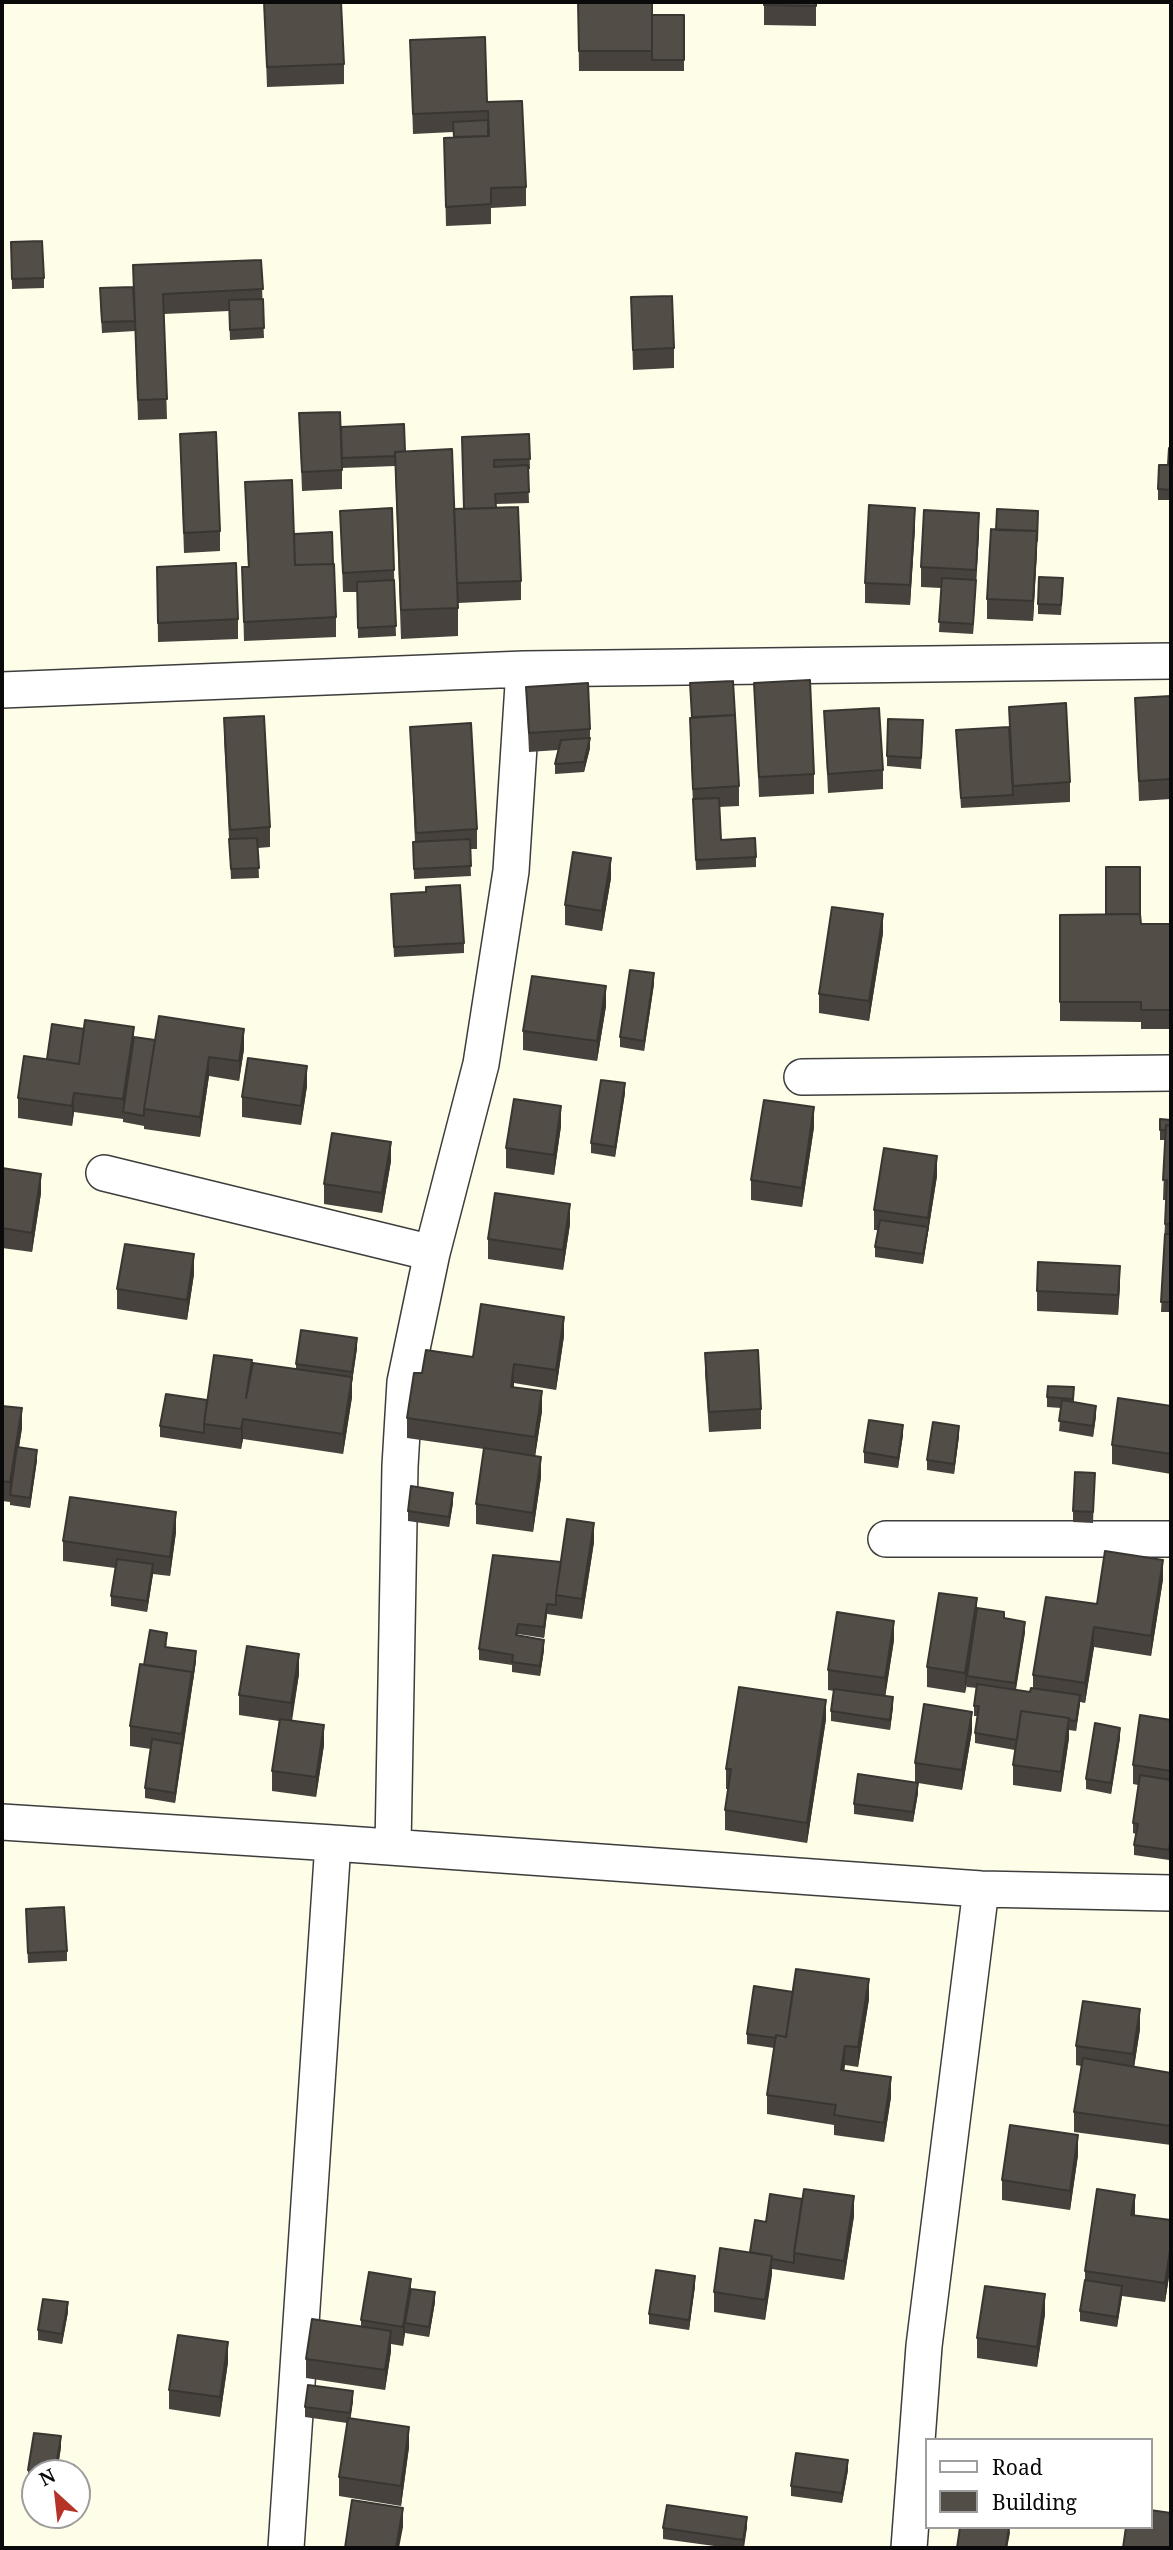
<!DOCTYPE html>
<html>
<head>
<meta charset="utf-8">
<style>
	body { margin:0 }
	#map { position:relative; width:1173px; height:2550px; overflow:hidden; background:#fefde8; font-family:"Noto Serif",serif }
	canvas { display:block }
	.frame { position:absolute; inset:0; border:4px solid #0a0a0a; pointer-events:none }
	.legend { position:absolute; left:925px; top:2438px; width:228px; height:91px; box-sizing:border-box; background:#fff; border:2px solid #9d9d9d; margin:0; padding:9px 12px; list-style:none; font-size:21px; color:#0a0a0a }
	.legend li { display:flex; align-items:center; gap:14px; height:35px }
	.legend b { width:35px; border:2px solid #9d9d9d }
	.north { position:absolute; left:21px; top:2459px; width:70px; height:70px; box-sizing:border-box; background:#fff; border:2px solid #9d9d9d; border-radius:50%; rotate:333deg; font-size:19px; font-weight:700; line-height:28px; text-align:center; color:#0a0a0a }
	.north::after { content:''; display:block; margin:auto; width:24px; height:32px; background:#b53427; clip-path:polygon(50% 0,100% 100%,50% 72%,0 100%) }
</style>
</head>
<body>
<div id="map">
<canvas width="1173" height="2550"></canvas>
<div class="frame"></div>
<ul class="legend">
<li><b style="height:9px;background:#fff"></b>Road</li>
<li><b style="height:19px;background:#524d47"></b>Building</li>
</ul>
<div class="north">N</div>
</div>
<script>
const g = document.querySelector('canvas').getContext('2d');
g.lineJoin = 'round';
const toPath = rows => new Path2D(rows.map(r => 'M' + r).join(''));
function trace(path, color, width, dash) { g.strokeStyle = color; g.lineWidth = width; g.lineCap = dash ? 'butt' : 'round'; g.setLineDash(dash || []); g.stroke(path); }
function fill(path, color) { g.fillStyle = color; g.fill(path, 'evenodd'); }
const minor = toPath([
	[2,690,524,669,1171,661],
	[802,1077,1171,1073],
	[104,1173,432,1253],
	[886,1539,1171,1539],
	[2,1822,333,1843,981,1889,1171,1893],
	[393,1847,400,1466,405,1382,432,1253,481,1064,511,871,524,669],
	[286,2548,333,1843],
	[909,2548,924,2346,981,1889]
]);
const wall = toPath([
	[264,2,344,64,344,84,267,87],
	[578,2,652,37,684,15,684,71,579,71],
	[764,2,816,2,816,26,764,25],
	[410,40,487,102,526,187,526,206,491,208,491,224,446,226,444,138,454,137,453,132,413,134],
	[11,242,44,278,44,288,12,289],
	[261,260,264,338,230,340,229,311,164,314,167,419,138,420,135,329,135,331,102,333,100,299,133,287,133,265],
	[631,297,674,348,674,368,633,370],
	[299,413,341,427,405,451,454,509,464,509,462,437,529,434,530,469,528,469,529,503,496,504,496,508,521,581,521,600,458,603,458,636,401,639,395,466,342,468,342,489,302,491],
	[180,434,220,531,220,551,184,553],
	[1171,448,1171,500,1158,500,1158,489,1168,465],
	[245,482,294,534,333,564,336,617,336,637,244,641,242,567,248,567],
	[392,508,396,636,358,638,357,592,343,592,340,511],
	[915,528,910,605,865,603,865,583],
	[979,532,973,634,939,632,941,588,921,587,921,567],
	[1037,551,1033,621,987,619,987,599],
	[157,567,238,619,238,639,158,642],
	[1063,588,1061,615,1038,614,1038,604],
	[690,683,739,786,739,806,719,807,721,840,756,857,756,867,696,870,690,737,690,718,692,717],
	[754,683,814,774,814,794,759,797],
	[526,687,590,729,590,748,584,772,555,774,555,764,558,750,529,752],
	[1171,696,1171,799,1139,801,1135,698],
	[1009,707,1070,782,1070,802,961,808,956,730,1009,727],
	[824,711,883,770,883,789,828,793],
	[224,718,270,827,270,847,258,848,259,878,231,879,224,738],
	[410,727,477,829,477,849,470,849,471,876,414,879,413,842,415,842],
	[923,730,921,769,887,766,887,756],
	[611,878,602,931,565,925,565,905],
	[426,892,464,943,464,953,394,957,391,894],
	[1060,915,1141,924,1171,924,1171,1029,1141,1029,1141,1022,1060,1021],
	[883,933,869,1021,819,1013,819,994],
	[654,984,644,1051,620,1047,620,1037],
	[606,1006,597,1061,523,1050,523,1031],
	[134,1037,244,1049,239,1081,209,1076,200,1137,144,1129,144,1126,123,1122,123,1119,74,1112,72,1126,18,1118,18,1098,47,1059],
	[307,1086,301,1125,242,1117,242,1097],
	[625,1093,615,1157,591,1153,591,1143],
	[1160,1119,1171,1120,1171,1312,1161,1312,1166,1200,1163,1200,1165,1140,1160,1140],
	[561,1126,554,1175,506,1168,506,1148],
	[814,1127,802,1207,751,1200,751,1180],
	[391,1161,382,1213,324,1204,324,1184],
	[2,1168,41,1193,32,1252,2,1248],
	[937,1176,923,1264,875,1257,875,1247,878,1230,874,1230,874,1210],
	[570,1224,563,1270,488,1259,488,1239],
	[194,1274,187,1320,117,1309,117,1289],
	[1120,1285,1118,1315,1037,1311,1037,1291],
	[564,1336,556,1390,514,1383,514,1388,542,1411,535,1456,541,1477,533,1532,476,1524,476,1504,484,1449,407,1438,407,1418,422,1373,473,1357],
	[357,1348,352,1382,352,1397,343,1454,243,1439,241,1449,160,1437,160,1426,207,1400,252,1369,296,1369,296,1364],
	[705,1353,761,1409,761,1429,709,1432,705,1373],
	[1074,1387,1074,1402,1096,1416,1093,1437,1059,1431,1061,1408,1047,1407,1047,1397],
	[2,1406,22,1428,19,1447,37,1460,30,1508,10,1505,10,1502,2,1501],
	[1171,1406,1171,1474,1112,1464,1112,1445],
	[903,1435,898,1468,864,1463,864,1452],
	[959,1436,954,1474,927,1470,927,1460],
	[1095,1473,1093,1523,1073,1522,1073,1511],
	[453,1503,449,1527,408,1521,408,1511],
	[176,1532,170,1576,153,1574,147,1612,111,1606,111,1596,115,1568,63,1561,63,1541],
	[594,1542,582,1619,547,1614,544,1638,518,1634,518,1635,544,1650,540,1676,512,1672,512,1665,479,1660,479,1649,561,1562],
	[1163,1579,1151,1656,1094,1647,1085,1703,1080,1702,1076,1731,1069,1730,1069,1738,1061,1792,1013,1785,1013,1765,1015,1750,975,1743,975,1733,977,1716,974,1716,974,1706,977,1688,967,1687,967,1685,965,1693,927,1687,927,1667,977,1608,1004,1618,1025,1632,1016,1690,1030,1692,1033,1688,1033,1675,1097,1604],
	[894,1640,885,1696,893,1707,890,1730,831,1721,831,1711,834,1691,828,1690,828,1670],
	[167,1643,166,1647,196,1661,175,1803,145,1798,145,1788,151,1749,130,1746,130,1726,144,1665],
	[299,1674,292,1721,324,1745,316,1797,272,1791,272,1771,279,1721,239,1715,239,1695],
	[826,1719,807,1843,725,1830,725,1810,728,1789,726,1789,726,1769],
	[1171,1720,1171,1848,1169,1860,1134,1855,1134,1845,1136,1834,1133,1833,1133,1823,1138,1785,1133,1784,1133,1765],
	[972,1731,962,1790,918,1783,918,1793,913,1822,854,1814,854,1804,915,1782,915,1763],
	[1120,1738,1111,1794,1086,1789,1086,1779],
	[26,1909,67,1951,67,1961,28,1963],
	[793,1992,869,1999,858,2067,845,2065,844,2070,891,2097,884,2142,834,2135,834,2125,767,2114,767,2095,774,2048,747,2044,747,2034],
	[1140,2029,1134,2067,1171,2073,1171,2145,1074,2132,1074,2112,1081,2066,1076,2065,1076,2046],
	[1078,2155,1070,2210,1002,2200,1002,2180],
	[1134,2215,1171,2220,1171,2264,1165,2302,1122,2296,1117,2327,1080,2321,1080,2311,1085,2280,1085,2271],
	[854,2216,844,2280,772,2269,765,2320,714,2312,714,2292,750,2252,766,2222],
	[695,2286,689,2330,649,2324,649,2314],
	[411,2289,435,2302,429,2337,405,2333,403,2346,391,2344,391,2351,385,2390,306,2378,306,2359,361,2327,361,2320],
	[68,2312,62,2344,38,2340,38,2330],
	[1045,2314,1037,2367,977,2358,977,2338],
	[228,2362,220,2417,169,2409,169,2390],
	[353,2401,350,2418,409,2447,401,2506,339,2496,339,2477,347,2423,305,2417,305,2407],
	[61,2447,57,2473,35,2473,35,2481,28,2480,28,2470],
	[848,2470,842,2503,791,2496,791,2486],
	[747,2527,744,2548,729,2548,663,2539,663,2528]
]);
const shadedWall = toPath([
	[915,508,915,528,910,605,910,585],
	[1038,511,1037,551,1033,621,1033,601],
	[979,513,979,532,973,634,973,624],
	[590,738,590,748,584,772,584,762],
	[611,858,611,878,602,931,602,911],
	[883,914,883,933,869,1021,869,1001],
	[654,973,654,984,644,1051,644,1041],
	[606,986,606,1006,597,1061,597,1041],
	[134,1027,134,1047,123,1112,123,1099],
	[244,1029,244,1049,239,1081,239,1061],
	[209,1057,209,1076,200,1137,200,1117],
	[307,1066,307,1086,301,1125,301,1106],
	[625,1083,625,1093,615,1157,615,1147],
	[74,1093,74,1112,72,1126,72,1106],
	[561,1106,561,1126,554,1175,554,1155],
	[814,1107,814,1127,802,1207,802,1188],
	[391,1142,391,1161,382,1213,382,1193],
	[937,1156,937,1176,923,1264,923,1254,928,1227,928,1218],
	[41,1174,41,1193,32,1252,32,1233],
	[570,1204,570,1224,563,1270,563,1250],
	[194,1254,194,1274,187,1320,187,1300],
	[1120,1266,1120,1285,1118,1315,1118,1295],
	[564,1317,564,1336,556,1390,556,1370],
	[357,1338,357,1348,352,1382,352,1372],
	[514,1364,514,1383,511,1407,511,1387],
	[352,1377,352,1397,343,1454,343,1434],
	[542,1391,542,1411,535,1457,535,1437],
	[1096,1406,1096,1416,1093,1437,1093,1426],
	[22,1408,22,1428,11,1495,10,1495,10,1482],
	[243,1419,243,1439,241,1449,241,1429],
	[903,1425,903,1435,898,1468,898,1458],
	[959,1426,959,1436,954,1474,954,1464],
	[37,1450,37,1460,30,1508,30,1498],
	[541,1457,541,1477,533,1532,533,1513],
	[453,1493,453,1503,449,1527,449,1517],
	[176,1512,176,1532,170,1576,170,1557],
	[594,1523,594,1542,582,1619,582,1599],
	[1163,1560,1163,1579,1151,1656,1151,1636],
	[153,1564,153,1574,147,1612,147,1601],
	[977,1598,977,1618,967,1676,965,1693,965,1673],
	[547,1604,547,1614,544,1638,544,1627],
	[894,1621,894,1640,885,1698,885,1678],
	[1025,1622,1025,1632,1015,1693,1015,1683],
	[1094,1627,1094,1647,1085,1703,1085,1683],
	[544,1640,544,1650,540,1676,540,1666],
	[196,1651,196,1661,182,1754,182,1734,192,1672],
	[299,1654,299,1674,291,1723,291,1703],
	[1080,1695,1080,1705,1076,1731,1076,1721],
	[893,1697,893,1707,890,1730,890,1720],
	[826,1700,826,1719,807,1843,807,1823],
	[972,1712,972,1731,962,1790,962,1770],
	[1069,1718,1069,1738,1061,1792,1061,1772],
	[324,1725,324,1745,316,1797,316,1777],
	[1120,1728,1120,1738,1111,1794,1111,1783],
	[182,1744,182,1754,175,1803,175,1793],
	[918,1783,918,1793,913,1822,913,1812],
	[869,1979,869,1999,858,2067,858,2047],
	[1140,2009,1140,2029,1133,2074,1133,2054],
	[845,2046,845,2065,841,2090,841,2070],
	[891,2077,891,2097,884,2142,884,2123],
	[1078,2135,1078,2155,1070,2210,1070,2191],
	[1135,2195,1135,2215,1131,2234,1131,2215],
	[854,2196,854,2216,844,2280,844,2261],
	[1171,2244,1171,2264,1165,2302,1165,2283],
	[772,2256,772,2275,765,2320,765,2300],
	[695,2276,695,2286,689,2330,689,2320],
	[411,2279,411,2299,405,2323,405,2333,403,2346,403,2327],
	[1122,2286,1122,2296,1117,2327,1117,2317],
	[435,2292,435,2302,429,2337,429,2327],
	[1045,2294,1045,2314,1037,2367,1037,2347],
	[68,2302,68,2312,62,2344,62,2334],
	[391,2331,391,2351,385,2390,385,2370],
	[228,2342,228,2362,220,2417,220,2397],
	[353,2391,353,2401,350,2423,350,2413],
	[409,2427,409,2447,401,2506,401,2486],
	[61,2436,61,2447,57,2473,55,2473],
	[848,2460,848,2470,842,2503,842,2493],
	[403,2508,403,2527,399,2548,396,2548],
	[747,2517,747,2527,743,2548,743,2540],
	[1009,2527,1010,2533,1007,2548,1006,2548]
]);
const building = toPath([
	[264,2,341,2,344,64,267,67,264,2],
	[578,2,652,2,652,51,579,51,578,2],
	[764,2,816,2,816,6,764,5,764,2],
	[652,15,684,15,684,60,652,60,652,15],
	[485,37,487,102,522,101,526,187,491,188,491,204,446,207,444,138,489,136,488,111,413,114,410,40,485,37],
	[488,120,488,136,454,137,453,122,488,120],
	[42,241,44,278,12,279,11,242,42,241],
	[261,260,263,289,163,294,167,399,138,400,133,265,261,260],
	[133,287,135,321,102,322,100,288,133,287],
	[672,296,674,348,633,350,631,297,672,296],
	[263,299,264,328,230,330,229,300,263,299],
	[340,412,342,470,302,472,299,413,340,412],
	[404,424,405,451,395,452,395,456,342,458,341,427,404,424],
	[216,432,220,531,184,533,180,434,216,432],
	[529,434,530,459,494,460,494,467,528,465,529,492,495,494,496,508,464,509,462,437,529,434],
	[1169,448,1171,448,1171,490,1158,489,1159,465,1168,465,1169,448],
	[452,449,458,608,401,610,395,452,452,449],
	[292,480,295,565,334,564,336,617,244,622,242,567,249,567,245,482,292,480],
	[869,505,915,508,910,585,865,583,869,505],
	[518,507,521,581,457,583,454,509,518,507],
	[392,508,394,570,343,573,340,511,392,508],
	[997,509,1038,511,1037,541,1037,531,996,530,997,509],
	[924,510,979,513,976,570,921,567,924,510],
	[991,529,1037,531,1033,601,987,599,991,529],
	[332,532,333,564,295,565,294,534,332,532],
	[236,563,238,619,158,623,157,567,236,563],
	[1039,577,1063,578,1061,605,1038,604,1039,577],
	[942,578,976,580,973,624,939,622,942,578],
	[394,580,396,626,358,628,357,582,394,580],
	[810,680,814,774,759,777,754,683,810,680],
	[733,681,735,715,692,717,690,683,733,681],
	[588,683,590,729,529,733,526,687,588,683],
	[1171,696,1171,779,1139,781,1135,698,1171,696],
	[1066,703,1070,782,1013,786,1009,707,1066,703],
	[879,708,883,770,828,774,824,711,879,708],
	[735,715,739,786,693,789,690,718,735,715],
	[264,716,270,827,230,830,224,718,264,716],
	[888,719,923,720,921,758,887,756,888,719],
	[471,723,477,829,416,833,410,727,471,723],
	[1009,727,1013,795,961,798,956,730,1009,727],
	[590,738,584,762,555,764,561,740,590,738],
	[719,798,721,840,755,838,756,857,696,860,693,799,719,798],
	[257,838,259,868,231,869,229,839,257,838],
	[470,839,471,866,414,869,413,842,470,839],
	[573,852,611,858,602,911,565,905,573,852],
	[1106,867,1140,867,1140,914,1106,914,1106,867],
	[460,885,464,943,394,947,391,894,426,892,426,887,460,885],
	[832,907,883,914,869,1001,819,994,832,907],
	[1140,914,1141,924,1171,924,1171,1010,1141,1010,1141,1002,1060,1002,1060,915,1140,914],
	[630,970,654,973,644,1041,620,1037,630,970],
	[532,976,606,986,597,1041,523,1031,532,976],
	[159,1016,244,1029,239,1061,209,1057,200,1117,144,1109,159,1016],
	[85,1020,134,1027,123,1099,74,1093,72,1106,18,1098,24,1056,79,1064,85,1020],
	[52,1024,84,1029,79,1064,47,1059,52,1024],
	[134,1037,155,1040,144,1109,144,1116,123,1112,134,1037],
	[248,1058,307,1066,301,1106,242,1097,248,1058],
	[601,1080,625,1083,615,1147,591,1143,601,1080],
	[514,1099,561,1106,554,1155,506,1148,514,1099],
	[764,1100,814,1107,802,1188,751,1180,764,1100],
	[1160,1119,1171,1120,1171,1126,1166,1125,1166,1130,1160,1130,1160,1119],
	[1166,1125,1171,1126,1171,1224,1165,1224,1167,1180,1163,1180,1166,1125],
	[332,1133,391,1142,382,1193,324,1184,332,1133],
	[884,1148,937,1156,928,1218,874,1210,884,1148],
	[2,1168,41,1174,32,1233,2,1228,2,1168],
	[495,1193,570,1204,563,1250,488,1239,495,1193],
	[880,1220,928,1227,923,1254,875,1247,880,1220],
	[1165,1234,1171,1234,1171,1302,1161,1302,1165,1234],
	[125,1244,194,1254,187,1300,117,1289,125,1244],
	[1038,1262,1120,1266,1118,1295,1037,1291,1038,1262],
	[481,1304,564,1317,556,1370,514,1364,511,1387,542,1391,535,1437,407,1418,414,1373,422,1373,426,1350,473,1357,481,1304],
	[301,1330,357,1338,352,1372,296,1364,301,1330],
	[758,1350,761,1409,709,1412,705,1353,758,1350],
	[214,1355,252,1360,246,1398,253,1363,352,1377,343,1434,243,1419,241,1429,204,1424,214,1355],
	[1048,1386,1074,1387,1073,1399,1047,1397,1048,1386],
	[166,1394,207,1400,204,1424,204,1433,160,1426,166,1394],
	[1118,1398,1171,1406,1171,1454,1112,1445,1118,1398],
	[1062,1400,1096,1406,1093,1426,1059,1421,1062,1400],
	[2,1406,22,1408,10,1482,2,1481,2,1406],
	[869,1420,903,1425,898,1458,864,1452,869,1420],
	[933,1422,959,1426,954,1464,927,1460,933,1422],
	[17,1447,37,1450,30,1498,10,1495,17,1447],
	[484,1448,541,1457,533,1513,476,1504,484,1448],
	[1075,1472,1095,1473,1093,1512,1073,1511,1075,1472],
	[411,1486,453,1493,449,1517,408,1511,411,1486],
	[70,1497,176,1512,170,1557,63,1541,70,1497],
	[567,1519,594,1523,582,1599,556,1595,567,1519],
	[1105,1551,1163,1560,1151,1636,1094,1627,1085,1683,1033,1675,1046,1597,1097,1604,1105,1551],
	[493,1555,561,1562,556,1595,556,1605,547,1604,544,1627,518,1624,516,1635,544,1640,540,1666,512,1662,513,1655,479,1649,493,1555],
	[117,1559,153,1564,147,1601,111,1596,117,1559],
	[939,1593,977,1598,965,1673,927,1667,939,1593],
	[977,1608,1004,1612,1004,1618,1025,1622,1015,1683,967,1676,977,1608],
	[837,1612,894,1621,885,1678,828,1670,837,1612],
	[150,1630,167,1633,165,1647,196,1651,192,1681,192,1672,144,1665,150,1630],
	[247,1646,299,1654,291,1703,239,1695,247,1646],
	[140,1664,192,1672,182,1734,130,1726,140,1664],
	[977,1684,1030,1692,1031,1688,1080,1695,1076,1721,1069,1720,1069,1718,1021,1711,1017,1740,975,1733,979,1706,974,1706,977,1684],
	[739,1687,826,1700,807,1823,725,1810,731,1769,726,1769,739,1687],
	[834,1689,893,1697,890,1720,831,1711,834,1689],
	[924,1704,972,1712,962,1770,915,1763,924,1704],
	[1021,1711,1069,1718,1061,1772,1013,1765,1021,1711],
	[1140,1715,1171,1720,1171,1771,1133,1765,1140,1715],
	[280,1719,324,1725,316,1777,272,1771,280,1719],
	[1095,1723,1120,1728,1111,1783,1086,1779,1095,1723],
	[152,1739,182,1744,175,1793,145,1788,152,1739],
	[858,1774,918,1783,913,1812,854,1804,858,1774],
	[1140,1775,1171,1780,1171,1838,1169,1850,1134,1845,1138,1824,1133,1823,1140,1775],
	[64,1907,67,1951,28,1953,26,1909,64,1907],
	[796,1969,869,1979,858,2047,845,2046,841,2070,891,2077,884,2123,834,2115,836,2105,767,2095,776,2035,786,2037,796,1969],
	[754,1986,793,1992,786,2037,776,2035,776,2038,747,2034,754,1986],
	[1083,2001,1140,2009,1133,2054,1076,2046,1083,2001],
	[1083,2058,1171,2073,1171,2126,1074,2112,1083,2058],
	[1010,2125,1078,2135,1070,2191,1002,2180,1010,2125],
	[804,2189,854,2196,844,2261,794,2253,804,2189],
	[1097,2189,1135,2195,1131,2215,1171,2220,1171,2244,1165,2283,1085,2271,1097,2189],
	[770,2194,802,2199,794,2253,794,2263,772,2259,772,2256,750,2252,755,2220,766,2222,770,2194],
	[720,2248,772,2256,765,2300,714,2292,720,2248],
	[656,2270,695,2276,689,2320,649,2314,656,2270],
	[369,2272,411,2279,403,2327,361,2320,369,2272],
	[1085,2280,1122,2286,1117,2317,1080,2311,1085,2280],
	[985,2286,1045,2294,1037,2347,977,2338,985,2286],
	[411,2289,435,2292,429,2327,405,2323,411,2289],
	[43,2299,68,2302,62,2334,38,2330,43,2299],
	[312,2319,391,2331,385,2370,306,2359,312,2319],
	[178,2335,228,2342,220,2397,169,2390,178,2335],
	[308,2385,353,2391,350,2413,305,2407,308,2385],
	[348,2418,409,2427,401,2486,339,2477,348,2418],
	[34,2433,61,2436,55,2473,28,2470,34,2433],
	[796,2453,848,2460,842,2493,791,2486,796,2453],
	[352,2500,403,2508,396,2548,345,2548,352,2500],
	[667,2505,747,2517,743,2540,663,2528,667,2505],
	[1150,2510,1171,2513,1171,2548,1123,2548,1126,2527,1150,2527,1150,2510],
	[960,2527,1009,2527,1006,2548,957,2548,960,2527]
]);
trace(minor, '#3d3d3d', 38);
trace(minor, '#fff', 35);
fill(wall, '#47423d');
fill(shadedWall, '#393632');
fill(building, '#524d47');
trace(building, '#393632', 2);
</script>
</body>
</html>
